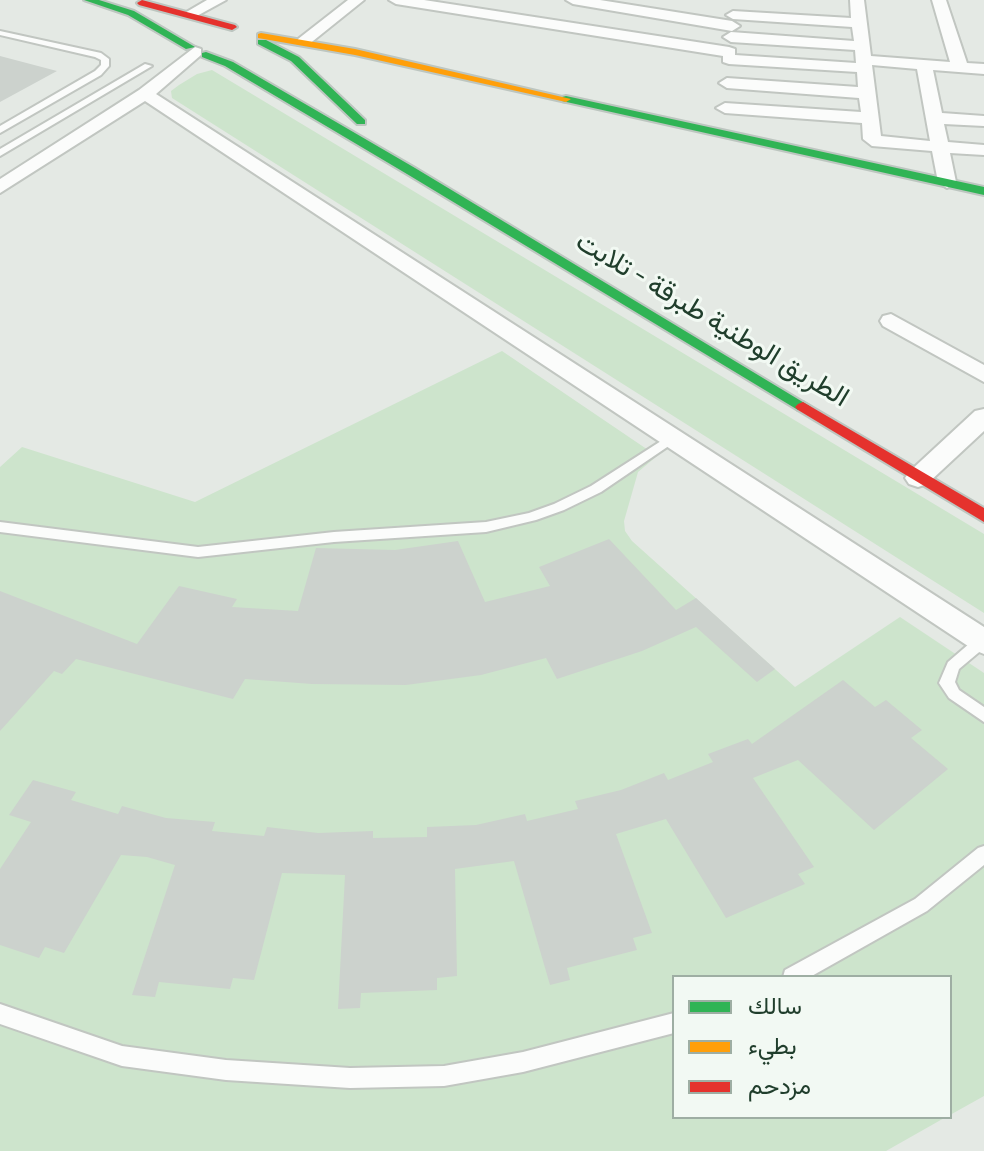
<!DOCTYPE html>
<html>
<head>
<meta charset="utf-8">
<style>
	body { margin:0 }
	#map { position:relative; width:984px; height:1151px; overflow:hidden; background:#e4e9e4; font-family:Manrope,Vazirmatn,sans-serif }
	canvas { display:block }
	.legend { position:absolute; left:672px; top:975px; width:280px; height:144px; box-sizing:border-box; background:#f2f9f3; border:2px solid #9eaea3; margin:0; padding:10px 14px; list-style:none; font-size:24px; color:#203e2c }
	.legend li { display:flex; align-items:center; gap:16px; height:40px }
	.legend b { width:40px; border:2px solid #9eaea3 }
</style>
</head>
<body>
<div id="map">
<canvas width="984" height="1151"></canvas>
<ul class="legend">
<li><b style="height:10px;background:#30b455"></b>سالك</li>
<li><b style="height:10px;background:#ff9f0a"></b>بطيء</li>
<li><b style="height:10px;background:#e5322d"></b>مزدحم</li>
</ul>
</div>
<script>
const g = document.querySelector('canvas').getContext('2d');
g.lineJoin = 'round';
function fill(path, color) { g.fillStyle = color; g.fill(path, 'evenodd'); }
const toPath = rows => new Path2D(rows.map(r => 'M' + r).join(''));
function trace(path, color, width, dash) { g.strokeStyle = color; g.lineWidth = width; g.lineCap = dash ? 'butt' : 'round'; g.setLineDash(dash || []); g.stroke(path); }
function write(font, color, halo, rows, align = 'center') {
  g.font = font + ' Manrope,Vazirmatn,sans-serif'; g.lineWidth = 6; g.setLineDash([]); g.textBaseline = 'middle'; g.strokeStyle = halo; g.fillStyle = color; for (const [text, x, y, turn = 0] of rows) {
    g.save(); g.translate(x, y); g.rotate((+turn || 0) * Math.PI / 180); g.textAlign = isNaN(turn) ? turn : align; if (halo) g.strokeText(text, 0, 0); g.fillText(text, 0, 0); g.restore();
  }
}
const green = toPath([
	[212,70,984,534,984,613,172,98,171,91,179,85,197,74],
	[502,351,657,456,638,472,624,521,625,531,632,541,795,687,900,617,984,673,984,1096,950,1115,950,977,674,977,674,1117,946,1117,886,1151,0,1151,0,467,22,447,195,502]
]);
const building = toPath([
	[0,56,57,71,0,102],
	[609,539,676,610,696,598,775,669,757,682,696,627,642,651,557,679,546,658,481,675,406,685,312,684,245,679,233,699,76,659,62,674,54,671,0,731,0,591,137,644,179,586,237,599,232,607,298,611,316,548,395,550,458,541,485,602,550,586,539,567],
	[843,680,875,707,886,700,922,730,911,738,948,769,874,830,798,760,753,778,814,867,798,874,805,884,726,918,666,819,616,834,652,933,633,938,637,950,567,968,570,980,550,985,514,861,455,869,457,976,437,978,437,990,361,993,360,1008,338,1009,345,875,282,873,254,980,233,978,230,989,159,982,155,997,132,995,175,865,147,857,121,855,64,953,45,947,39,958,0,945,0,869,31,822,9,815,33,780,76,792,71,800,118,814,122,806,166,818,215,822,212,831,264,836,267,827,318,833,373,831,373,838,427,837,427,827,476,825,525,814,527,821,578,809,575,801,621,790,664,773,668,780,713,762,708,754,748,739,752,744]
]);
const lane = toPath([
	[0,31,101,53,109,59,109,66,101,75,0,133,0,126,95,71,101,65,101,60,95,57,0,35,0,31],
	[145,64,152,66,0,156,0,149,145,64],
	[672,434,678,438,676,441,601,492,564,510,536,520,486,532,334,542,198,557,0,532,0,522,198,547,334,532,486,522,529,513,554,504,591,486,672,434],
	[982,635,984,636,984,648,959,669,955,682,959,690,984,707,984,722,949,698,939,683,948,662,977,637,982,635],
	[984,846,984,865,927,911,810,977,783,977,785,970,915,899,978,848,984,846],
	[0,1004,122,1046,226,1060,350,1068,444,1066,523,1052,674,1013,674,1033,523,1072,444,1086,350,1088,226,1080,122,1066,0,1024,0,1004]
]);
const street = toPath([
	[207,0,226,0,195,17,190,18,183,14,207,0],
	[348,0,364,0,308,45,298,45,298,39,348,0],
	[389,0,424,0,729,47,735,49,735,55,856,63,855,50,731,42,723,37,731,32,854,41,852,27,733,19,726,15,733,11,851,18,850,0,864,0,871,56,950,62,932,0,946,0,967,63,984,64,984,74,933,70,942,113,984,116,984,126,944,124,948,142,984,145,984,155,950,153,956,182,947,188,938,182,932,151,872,146,863,139,862,123,725,113,716,108,725,103,861,112,859,98,727,88,719,83,727,78,858,87,857,72,729,64,723,62,723,56,396,4,389,0],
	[872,65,917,69,930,141,881,136,872,65],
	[566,0,600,0,732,21,740,26,732,31,573,4,566,0],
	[195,47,201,49,201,55,156,94,984,627,984,654,974,650,145,101,0,193,0,179,139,90,195,47],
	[891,314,984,365,984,382,883,326,880,321,883,316,891,314],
	[984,409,984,431,927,484,918,487,909,484,905,478,909,472,975,411,984,409]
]);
const fast = toPath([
	[84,0,99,0,134,11,195,47,186,49,128,15,84,0],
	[258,40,266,40,299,57,365,120,365,124,357,124,291,61,258,44,258,40],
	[206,52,233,62,415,168,811,407,808,410,798,410,407,174,225,66,202,57,202,53,206,52],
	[566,96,984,187,984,195,562,101,562,97,566,96]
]);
const slow = toPath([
	[261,33,355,49,571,99,566,102,355,55,258,38,258,34,261,33]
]);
const jam = toPath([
	[142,0,235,25,237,27,232,30,139,5,137,3,142,0],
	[803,402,984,508,984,522,798,410,795,407,798,404,803,402]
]);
const streetNames = [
	["الطريق الوطنية طبرقة - تلابت",712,320,31]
];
fill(green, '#cde4cc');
fill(building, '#ccd2cd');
trace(lane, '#c1c6c1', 4);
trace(street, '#c1c6c1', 4);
trace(fast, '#bdc6c0', 4);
trace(slow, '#bdc6c0', 4);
trace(jam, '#bdc6c0', 4);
fill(lane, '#fbfcfb');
fill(street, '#fbfcfb');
fill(fast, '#30b455');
fill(slow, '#ff9f0a');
fill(jam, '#e5322d');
write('28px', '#203e2c', '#f2f9f3', streetNames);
</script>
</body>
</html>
